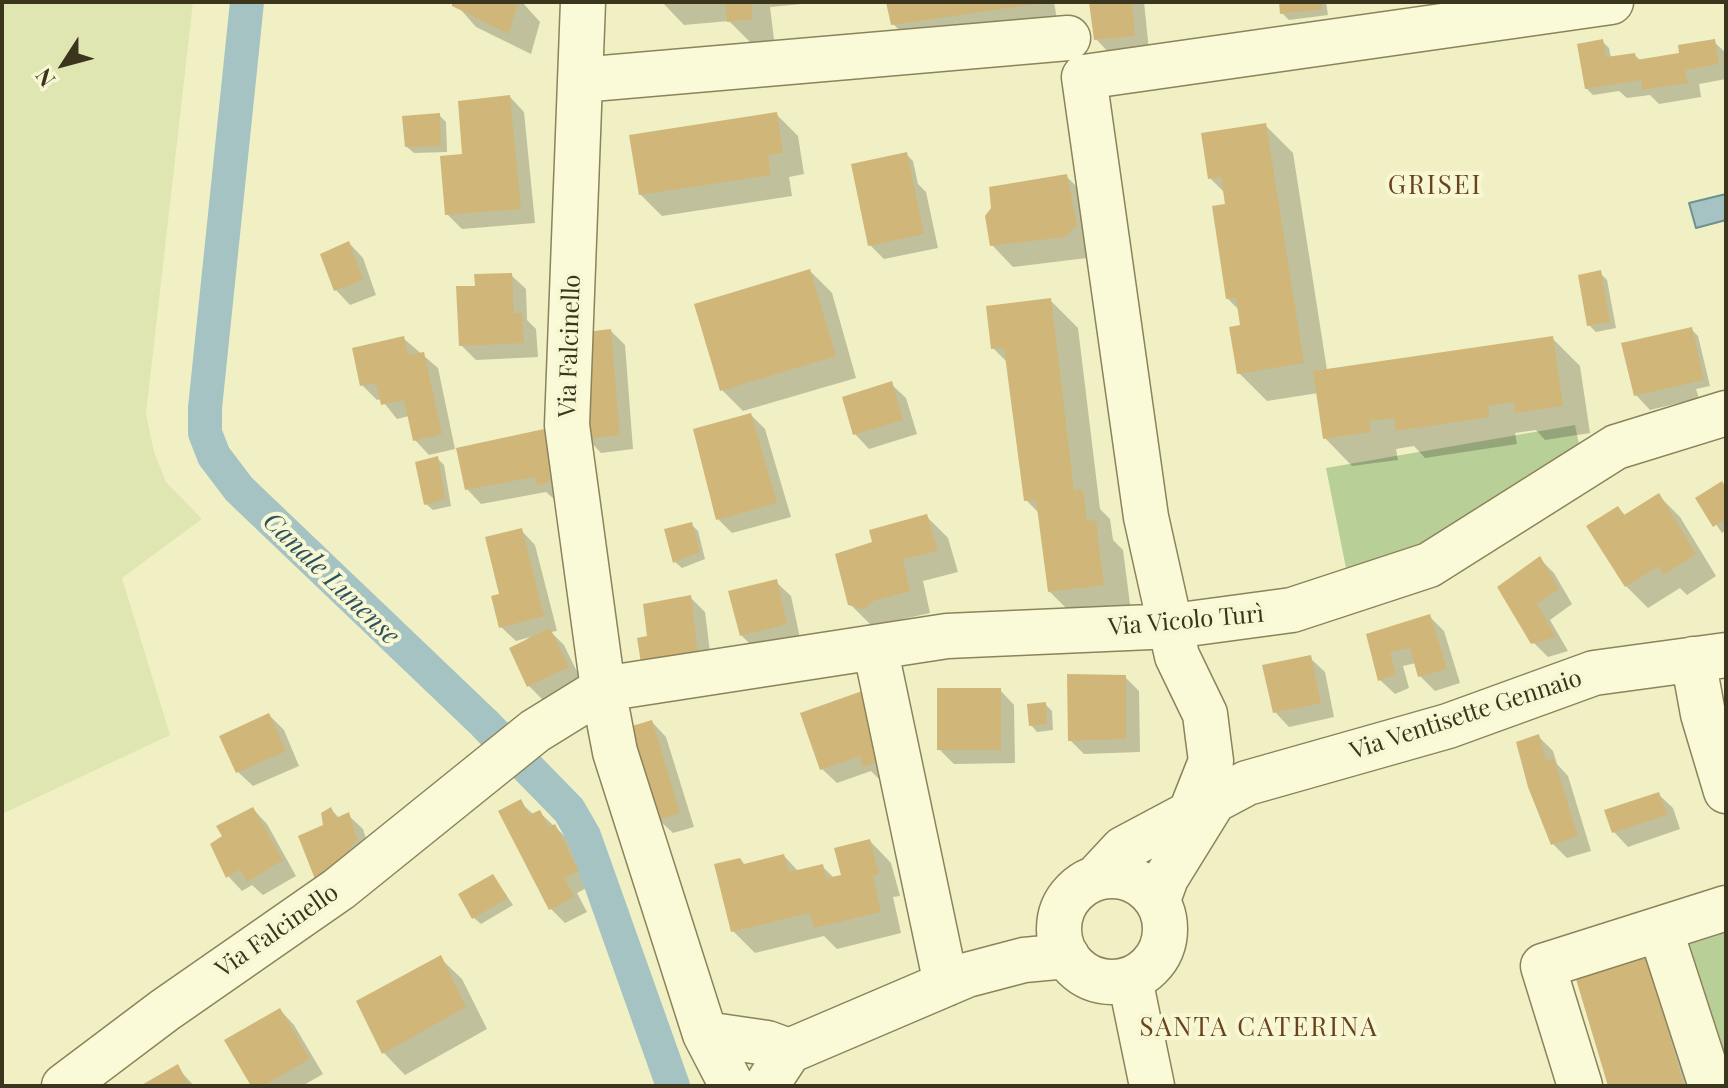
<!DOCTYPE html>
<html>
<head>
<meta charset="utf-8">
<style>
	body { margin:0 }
	#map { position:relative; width:1728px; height:1088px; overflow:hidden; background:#f0f0c4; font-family:"Playfair Display",serif }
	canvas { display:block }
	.frame { position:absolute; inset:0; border:4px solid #3b351e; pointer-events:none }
	.north { position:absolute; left:24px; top:24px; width:80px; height:80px; -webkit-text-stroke:6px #f7f7d4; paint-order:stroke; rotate:234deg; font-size:22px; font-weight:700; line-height:32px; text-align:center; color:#3b351e }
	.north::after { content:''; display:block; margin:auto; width:28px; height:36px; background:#3b351e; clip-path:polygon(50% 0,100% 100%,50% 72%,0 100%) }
</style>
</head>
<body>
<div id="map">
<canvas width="1728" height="1088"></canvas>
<div class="frame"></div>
<div class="north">N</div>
</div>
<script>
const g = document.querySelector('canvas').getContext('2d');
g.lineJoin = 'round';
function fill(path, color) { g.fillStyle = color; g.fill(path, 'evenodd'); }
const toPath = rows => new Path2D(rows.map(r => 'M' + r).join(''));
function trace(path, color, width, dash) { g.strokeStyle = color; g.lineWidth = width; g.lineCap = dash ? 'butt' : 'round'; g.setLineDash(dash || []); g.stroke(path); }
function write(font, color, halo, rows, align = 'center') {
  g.font = font + ' "Playfair Display",serif'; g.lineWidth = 8; g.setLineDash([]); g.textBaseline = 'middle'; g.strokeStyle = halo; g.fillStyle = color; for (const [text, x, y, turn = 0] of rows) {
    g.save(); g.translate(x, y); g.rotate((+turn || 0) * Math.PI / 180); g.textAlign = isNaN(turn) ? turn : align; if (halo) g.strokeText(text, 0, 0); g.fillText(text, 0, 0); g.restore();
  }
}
const farmland = toPath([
	[2,2,193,2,146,414,154,452,166,482,202,519,122,578,170,735,2,814]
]);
const green = toPath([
	[1575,425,1579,444,1412,552,1346,568,1326,468],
	[1726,930,1726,1086,1680,945]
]);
const water = toPath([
	[1726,194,1726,220,1696,228,1689,203,1726,194]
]);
const shadow = toPath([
	[454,2,522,2,540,22,531,54,476,27],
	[662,2,823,2,770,7,774,40,751,43,729,21,684,25],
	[888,2,1054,2,1058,25,915,45,893,24],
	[1091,2,1144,2,1149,50,1110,54,1096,39],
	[1281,2,1326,2,1328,15,1289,20,1282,13],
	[1602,41,1609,48,1611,58,1635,55,1641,61,1681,55,1714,42,1726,53,1726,79,1699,84,1701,97,1659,104,1650,95,1627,98,1619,91,1593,95,1586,88],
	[510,97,524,112,535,223,462,229,447,214],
	[776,114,798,136,804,174,789,177,792,196,662,216,640,194],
	[439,115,446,122,447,152,414,153,407,147],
	[1265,125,1293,153,1327,370,1552,338,1580,366,1590,433,1545,440,1536,430,1515,433,1517,444,1425,458,1414,446,1396,449,1398,460,1352,466,1325,438,1318,393,1267,401,1239,373,1243,327,1240,311,1228,299,1227,206,1225,193,1210,178],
	[906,154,913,161,918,184,926,192,938,248,884,259,870,245],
	[1067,177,1088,198,1097,248,1087,258,1013,267,992,245],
	[349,243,363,258,376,295,350,305,336,290],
	[810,271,832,293,856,378,743,411,722,390],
	[1600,273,1607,280,1616,328,1596,332,1589,325],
	[511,275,526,289,527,320,536,329,538,357,476,360,461,345,477,288],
	[1050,300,1078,328,1100,509,1110,519,1113,540,1123,550,1131,612,1077,619,1049,591,1040,514,1026,500,1008,363,993,348],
	[1691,329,1698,336,1710,386,1696,389,1699,398,1650,410,1636,395],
	[611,331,625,345,633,449,601,453,587,438],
	[403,338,438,368,455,449,429,455,415,440,409,416,397,419,381,399,377,400,362,385],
	[891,384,906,398,917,434,869,449,855,434],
	[751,415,765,429,791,517,732,533,718,519],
	[557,428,563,495,554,499,546,492,481,504,467,489],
	[438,459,444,465,451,506,433,510,426,504],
	[1722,483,1726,487,1726,530,1722,533,1698,498],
	[1659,496,1680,517,1716,576,1687,595,1680,588,1648,608,1626,586,1618,508,1626,516],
	[926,516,948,538,958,572,923,581,930,613,872,626,850,604,874,543],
	[691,524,698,531,705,559,682,568,675,562],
	[521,530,535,545,557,631,551,632,564,645,582,682,544,701,529,686,512,649,530,637,516,641,501,627,501,596],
	[1540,559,1554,573,1572,604,1550,620,1568,651,1548,657,1533,642],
	[776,582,791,596,800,638,756,650,741,635],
	[690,597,705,612,712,668,649,638],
	[1429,616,1444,631,1460,683,1435,691,1420,676,1416,663,1403,666,1409,688,1395,694,1380,680,1368,635],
	[1310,658,1325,672,1334,717,1289,727,1275,712],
	[1125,677,1139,691,1140,752,1084,754,1070,740],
	[1000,690,1014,705,1015,763,954,764,939,749],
	[1045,704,1052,711,1053,730,1037,732,1031,725],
	[879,707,902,772,880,780,871,771,837,783,822,769],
	[269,715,284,730,299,766,253,786,238,772],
	[652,722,666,737,694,827,673,833,658,819],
	[1538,736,1553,751,1557,764,1568,776,1591,851,1567,858,1553,844],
	[1658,794,1673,808,1680,829,1628,847,1614,832],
	[520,802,534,815,539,812,569,840,592,885,577,893,587,912,565,923,551,909],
	[253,809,267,824,296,876,263,895,252,885,242,891,228,876],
	[331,809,340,819,348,815,363,829,371,855,319,883],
	[870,841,891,863,900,896,893,897,901,933,837,949,824,936,755,953,733,931,745,866,784,856,799,872,822,866,834,878,844,876],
	[493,876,513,905,481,924,474,918],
	[1643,950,1703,1086,1610,1086],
	[440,958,462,979,487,1029,405,1075,384,1053],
	[280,1010,294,1025,323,1074,302,1086,254,1086],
	[177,1067,194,1086,144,1086]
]);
const canal = toPath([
	[247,2,205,408,205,433,214,456,239,489,484,723,569,810,584,836,673,1086]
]);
const building = toPath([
	[452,2,518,2,509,34,452,6],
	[725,2,751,2,753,19,727,22],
	[886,2,1036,2,1036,4,891,25],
	[1089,2,1132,2,1135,36,1094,40],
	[1279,2,1321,2,1322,9,1280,14],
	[1603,39,1606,57,1635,53,1636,60,1679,53,1678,45,1715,39,1719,64,1685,70,1688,83,1642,90,1641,80,1585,89,1577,44],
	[510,95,521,209,445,215,440,156,462,154,458,101],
	[777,112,783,153,768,155,771,175,639,195,629,135],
	[440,113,441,146,405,147,402,116],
	[1266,123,1304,363,1237,374,1229,327,1240,325,1236,298,1226,299,1212,206,1225,204,1221,177,1208,179,1201,133],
	[907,152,924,234,868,246,851,164],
	[1067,174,1077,226,1065,237,990,246,985,216,991,208,989,187],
	[349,241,363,280,334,291,320,254],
	[810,269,836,356,720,391,694,304],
	[1601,270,1610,322,1587,326,1578,275],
	[512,273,514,313,522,313,524,343,459,346,456,286,475,286,474,274],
	[1051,298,1074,490,1083,489,1087,521,1096,520,1104,585,1048,592,1036,500,1024,501,1004,348,991,349,986,306],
	[1692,327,1704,380,1634,396,1621,343],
	[611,329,620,435,585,439,577,333],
	[404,336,408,355,424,352,442,434,413,441,404,400,381,405,376,383,360,386,352,348],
	[1553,336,1563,406,1515,413,1514,402,1488,406,1490,417,1396,431,1394,418,1369,421,1371,432,1323,439,1313,371],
	[892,381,903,420,853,435,842,397],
	[751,413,777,503,716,520,693,429],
	[558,426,561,468,549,472,550,481,537,486,535,477,465,490,456,448],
	[438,456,445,499,424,505,415,462],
	[1722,481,1726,488,1726,519,1713,527,1695,498],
	[1659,493,1696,554,1663,575,1659,566,1625,587,1586,526,1618,506,1624,515],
	[927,514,938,551,903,559,910,591,873,601,864,609,848,605,835,554,872,542,869,530],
	[692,522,700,552,673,563,664,529],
	[522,528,544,616,499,628,491,596,499,594,485,537],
	[1540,556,1559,589,1537,604,1556,637,1531,644,1497,587],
	[777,579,787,624,740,636,728,591],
	[691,595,698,654,641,663,637,638,647,636,643,604],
	[1430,614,1447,669,1418,677,1410,648,1390,652,1396,674,1378,681,1366,634],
	[550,628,569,667,527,687,509,648],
	[1311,655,1321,703,1273,713,1262,665],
	[1067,674,1126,675,1126,739,1068,741],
	[937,688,1001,688,1001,750,937,750],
	[865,690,889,758,863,767,860,756,820,770,800,713],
	[1046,702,1047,724,1029,726,1027,704],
	[269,713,286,751,236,773,219,736],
	[652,720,680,813,657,820,629,727],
	[1539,734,1546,760,1554,759,1578,836,1551,845,1528,787,1516,742],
	[1659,792,1667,815,1612,833,1604,810],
	[521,799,529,815,540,810,549,827,555,824,579,871,564,878,574,897,549,910,498,811],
	[253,807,283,860,247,882,240,869,226,878,210,844,222,836,216,826],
	[331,807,336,818,349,812,357,840,349,849,352,857,317,884,298,836,323,825,321,813],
	[870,839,879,874,873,876,881,912,814,928,810,913,731,932,714,864,740,858,744,864,784,854,789,872,823,864,826,878,841,875,834,848],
	[493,874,508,898,472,919,458,894],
	[1644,948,1684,1086,1608,1086,1573,969],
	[441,955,466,1007,382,1054,356,1001],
	[280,1008,310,1059,263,1086,251,1086,224,1040],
	[178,1064,189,1086,140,1086]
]);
const minor = toPath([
	[583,2,567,425,603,689,615,752,705,1034,732,1086],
	[580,80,1068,38],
	[875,647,946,984],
	[1693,659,1703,714,1726,791],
	[1190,814,1211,761,1208,738,1205,714,1177,656,1146,517,1084,77,1611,2],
	'1059 929a53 53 0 1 1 106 0a53 53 0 1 1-106 0Z',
	[1096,878,1123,849,1247,783,1448,726,1594,673,1726,655],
	[1158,900,1166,878,1213,802],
	[1660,929,1711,1086],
	[1130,979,1152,1086],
	[705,1034,767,1043,789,1051,967,975,1024,960,1067,956],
	[64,1086,165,1010,339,889,535,731,603,689,947,636,1173,626,1292,610,1429,565,1616,447,1726,413],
	[766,1086,789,1051],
	[1580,1086,1543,966,1726,908]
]);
const streetNames = [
	["Via Falcinello",570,346,-88],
	["Via Vicolo Turì",1186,621,-5],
	["Via Ventisette Gennaio",1466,715,-18],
	["Via Falcinello",277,931,-35]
];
const neighbourhoodNames = [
	["GRISEI",1435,186],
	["SANTA CATERINA",1259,1028]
];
const waterNames = [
	["Canale Lunense",331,579,44]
];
fill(farmland, '#e0e6b1');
fill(green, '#b9cf98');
fill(water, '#a6c3c3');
trace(water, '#6c9192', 2);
fill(shadow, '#0003');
trace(canal, '#a6c3c3', 34);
fill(building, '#d0b679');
trace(minor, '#8c835a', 47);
trace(minor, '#fafad8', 44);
write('24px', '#3b351e', '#f7f7d4', streetNames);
g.letterSpacing = '2px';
write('26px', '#6a421c', '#f7f7d4', neighbourhoodNames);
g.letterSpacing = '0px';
write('italic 26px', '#2d515c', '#f7f7d4', waterNames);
</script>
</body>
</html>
